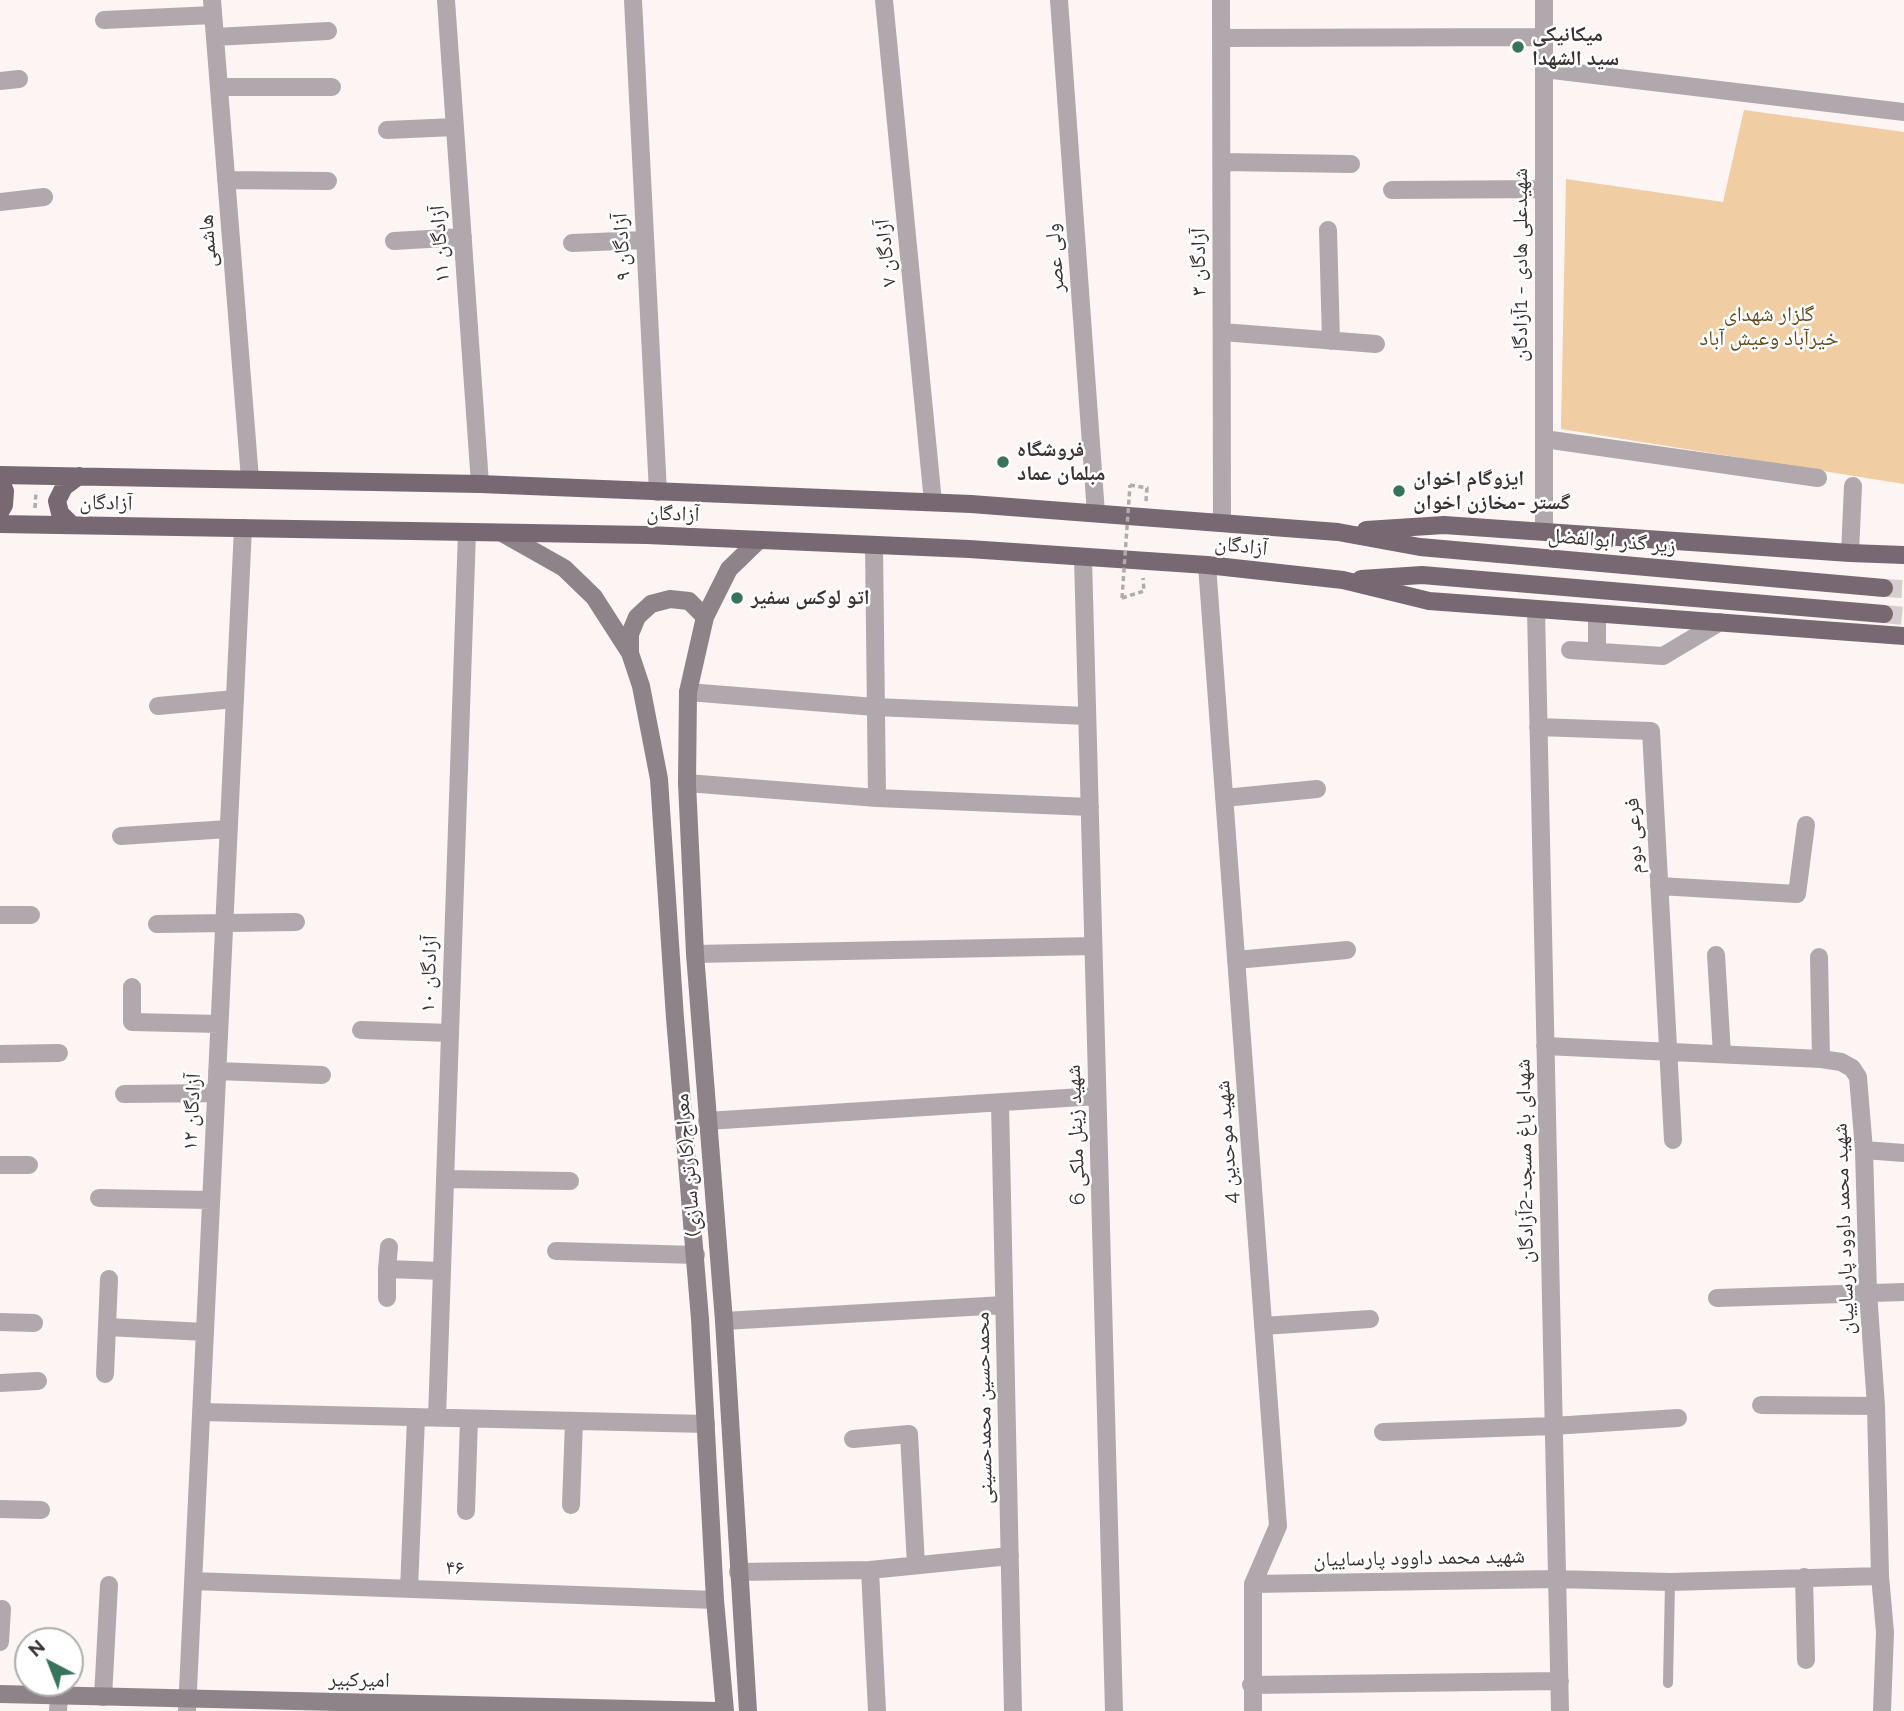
<!DOCTYPE html>
<html>
<head>
<meta charset="utf-8">
<style>
	body { margin:0 }
	#map { position:relative; width:1904px; height:1711px; overflow:hidden; background:#fdf4f4; font-family:Raleway,sans-serif }
	canvas { display:block }
	.north { position:absolute; left:14px; top:1627px; width:70px; height:70px; box-sizing:border-box; background:#fff; border:2px solid #b0adad; border-radius:50%; rotate:318deg; font-size:19px; font-weight:700; line-height:28px; text-align:center; color:#3a3132 }
	.north::after { content:''; display:block; margin:auto; width:24px; height:32px; background:#38735c; clip-path:polygon(50% 0,100% 100%,50% 72%,0 100%) }
</style>
</head>
<body>
<div id="map">
<canvas width="1904" height="1711"></canvas>
<div class="north">N</div>
</div>
<script>
const g = document.querySelector('canvas').getContext('2d');
g.lineJoin = 'round';
function fill(path, color) { g.fillStyle = color; g.fill(path, 'evenodd'); }
const toPath = rows => new Path2D(rows.map(r => 'M' + r).join(''));
function trace(path, color, width, dash) { g.strokeStyle = color; g.lineWidth = width; g.lineCap = dash ? 'butt' : 'round'; g.setLineDash(dash || []); g.stroke(path); }
function write(font, color, halo, rows, align = 'center') {
  g.font = font + ' Raleway,"Noto Naskh Arabic",sans-serif'; g.lineWidth = 5; g.setLineDash([]); g.textBaseline = 'middle'; g.strokeStyle = halo; g.fillStyle = color; for (const [text, x, y, turn = 0] of rows) {
    g.save(); g.translate(x, y); g.rotate((+turn || 0) * Math.PI / 180); g.textAlign = isNaN(turn) ? turn : align; if (halo) g.strokeText(text, 0, 0); g.fillText(text, 0, 0); g.restore();
  }
}
const green = toPath([
	[1744,110,1904,132,1904,484,1561,429,1566,179,1723,202]
]);
const primaryTunnel = toPath([
	[1884,588,1904,589],
	[1884,614,1904,616]
]);
const path = toPath([
	[1130,485,1147,488,1146,501],
	[35,508,36,491],
	[1122,598,1144,591,1143,578]
]);
const lane = toPath([
	[1668,1683,1670,1582]
]);
const street = toPath([
	[212,0,250,479],
	[446,0,480,484],
	[633,0,658,492],
	[884,0,933,502],
	[1059,0,1096,513],
	[1221,0,1222,523],
	[1544,0,1544,531],
	[104,20,213,15],
	[215,37,328,31],
	[1221,38,1542,37],
	[1544,69,1904,112],
	[0,81,19,79],
	[219,87,332,87],
	[387,130,455,127],
	[1222,162,1351,164],
	[226,180,328,181],
	[1392,190,1544,189],
	[0,202,44,197],
	[1328,230,1331,341],
	[394,241,463,237],
	[572,243,645,240],
	[1222,332,1376,344],
	[1544,439,1818,478],
	[874,545,877,798],
	[1850,553,1853,486],
	[1083,558,1114,1711],
	[1207,565,1278,1526,1253,1584,1253,1711],
	[1536,610,1560,1711],
	[1597,615,1597,652],
	[1570,650,1663,656,1720,622],
	[688,692,875,707,1087,716],
	[158,706,235,699],
	[1538,727,1651,731,1673,1140],
	[687,783,877,798,1090,807],
	[1224,798,1317,789],
	[121,836,228,829],
	[1659,886,1797,894,1806,825],
	[0,915,31,915],
	[157,924,296,922],
	[695,954,1093,946],
	[1716,955,1722,1054],
	[1819,957,1821,1059],
	[1236,960,1347,950],
	[132,987,132,1022,219,1024],
	[361,1030,450,1033],
	[1545,1046,1821,1059,1841,1062,1852,1068,1858,1077,1864,1150,1868,1292,1876,1406,1880,1576,1885,1632,1882,1711],
	[0,1054,59,1053],
	[217,1071,322,1075],
	[124,1094,216,1093],
	[1000,1103,1013,1711],
	[707,1121,1097,1096],
	[1864,1150,1904,1153],
	[0,1165,29,1165],
	[445,1179,570,1181],
	[99,1198,211,1200],
	[389,1247,387,1269,442,1271],
	[556,1251,696,1255],
	[387,1298,387,1269],
	[1717,1298,1904,1292],
	[724,1321,1004,1305],
	[0,1322,34,1323],
	[1263,1326,1370,1319],
	[107,1327,205,1332],
	[105,1374,109,1279],
	[0,1383,38,1381],
	[1761,1405,1876,1406],
	[201,1412,706,1424],
	[437,1418,467,532],
	[1383,1432,1553,1426,1678,1418],
	[853,1439,909,1434,916,1565],
	[571,1505,574,1421],
	[0,1509,41,1510],
	[466,1511,469,1419],
	[870,1570,877,1711],
	[738,1572,870,1570,1010,1556],
	[1804,1577,1806,1660],
	[193,1581,715,1600],
	[1253,1584,1556,1579,1670,1582,1880,1576],
	[409,1589,416,1418],
	[0,1642,2,1609],
	[1251,1685,1560,1681],
	[103,1697,109,1585],
	[58,1711,59,1696],
	[187,1711,243,528]
]);
const secondary = toPath([
	[502,533,564,568,594,597,630,653,641,686,659,779,675,1018,700,1319,715,1600,725,1711],
	[630,653,630,634,637,617,651,604,670,599,689,601,705,617],
	[0,1694,717,1711],
	[748,1711,724,1321,695,954,687,783,688,692,705,617,729,569,759,540]
]);
const primary = toPath([
	[0,475,480,484,971,504,1338,532,1420,547,1884,588],
	[0,480,5,491,4,505,0,512],
	[0,524,647,535,969,549,1207,565,1343,580,1429,601,1904,636],
	[72,525,60,513,57,501,64,487,79,476],
	[1366,530,1444,525,1850,553,1904,555],
	[1361,579,1422,575,1884,614]
]);
const pathBridge = toPath([
	[1122,598,1130,485]
]);
const markers = [
	[1518,47,7,"#38735c"],
	[1003,462,7,"#38735c"],
	[1399,491,7,"#38735c"],
	[737,598,7,"#38735c"]
];
const poiNames = [
	["میکانیکی",1532,35],
	["سید الشهدا",1532,59],
	["فروشگاه",1017,450],
	["مبلمان عماد",1017,474],
	["ایزوگام اخوان",1413,479],
	["گستر -مخازن اخوان",1413,503],
	["اتو لوکس سفیر",751,598]
];
const streetNames = [
	["هاشمی",208,241,-94],
	["۱۱ آزادگان",440,244,-94],
	["۹ آزادگان",622,247,-93],
	["۷ آزادگان",886,253,-96],
	["ولی عصر",1055,258,-94],
	["۳ آزادگان",1199,262,-90],
	["شهیدعلی هادی - 1آزادگان",1521,265,-90],
	["آزادگان",106,503,1],
	["آزادگان",673,514,2],
	["زیر گذر ابوالفضل",1612,541,5],
	["آزادگان",1241,546,6],
	["فرعی دوم",1634,836,-93],
	["۱۰ آزادگان",429,974,-88],
	["۱۲ آزادگان",192,1112,-87],
	["6 شهید زینل ملکی",1076,1135,-92],
	["4 شهید موحدین",1227,1142,-94],
	["شهدای‌ باغ مسجد-2آزادگان",1525,1161,-91],
	["معراج(کارتن سازی)",688,1165,-95],
	["شهید محمد داوود پارساییان",1844,1229,-92],
	["محمدحسین محمدحسینی",984,1408,-91],
	["شهید محمد داوود پارساییان",1419,1558,-1],
	["۴۶",455,1568,2],
	["امیرکبیر",359,1680,1]
];
const parkNames = [
	["گلزار شهدای",1769,315],
	["خیرآباد وعیش آباد",1769,339]
];
fill(green, '#f0cda2');
trace(primaryTunnel, '#d6cdcd', 18, [18, 9]);
trace(path, '#b3aaab', 3.5, [5, 3.5]);
trace(lane, '#b1a8ad', 10);
trace(street, '#b1a8ad', 18);
trace(secondary, '#8f838a', 18);
trace(primary, '#776871', 18);
trace(pathBridge, '#b3aaab', 3.5, [5, 3.5]);
for (const [x, y, r, color] of markers) { const dot = new Path2D(); dot.arc(x, y, r, 0, 2 * Math.PI); g.fillStyle = color; g.fill(dot); trace(dot, '#fff', 2.5); }
write('bold 21px', '#3a3132', '#fff', poiNames, 'left');
write('21px', '#3a3132', '#fff', streetNames);
write('21px', '#66481c', '#fff', parkNames);
</script>
</body>
</html>
